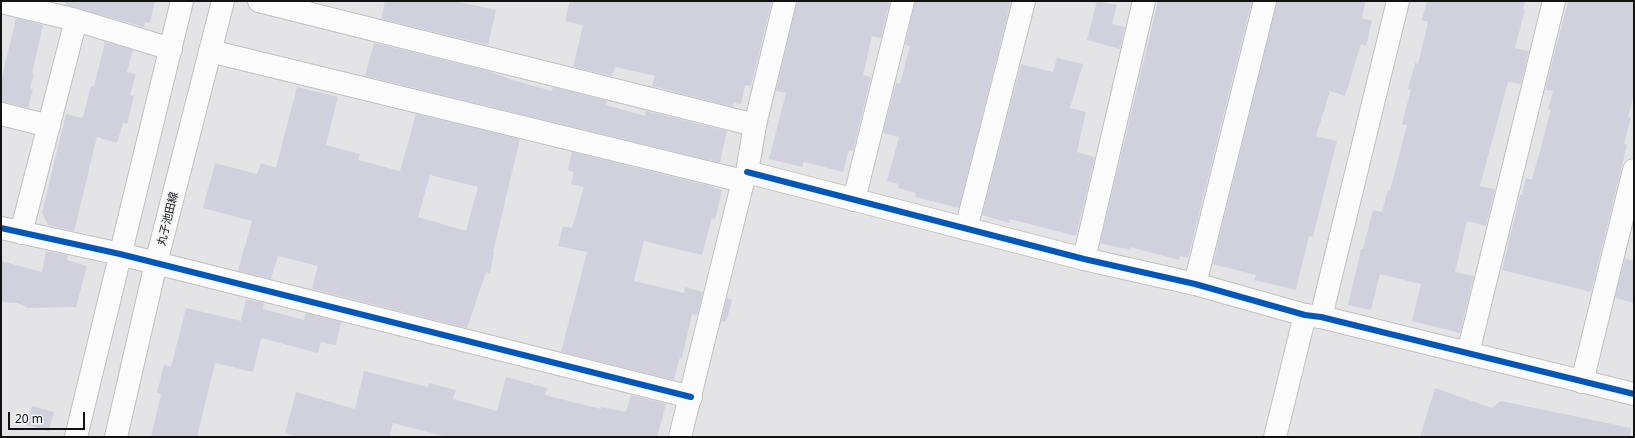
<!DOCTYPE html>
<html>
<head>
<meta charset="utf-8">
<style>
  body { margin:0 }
  #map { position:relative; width:1635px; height:438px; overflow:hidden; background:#e4e4e6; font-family:"Noto Sans",sans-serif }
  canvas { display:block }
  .frame { position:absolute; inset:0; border:2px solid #121213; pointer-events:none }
  .scale { position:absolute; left:8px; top:412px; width:77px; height:18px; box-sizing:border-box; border:2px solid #121213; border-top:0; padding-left:5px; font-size:12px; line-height:14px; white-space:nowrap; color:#121213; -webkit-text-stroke:3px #f0f1f4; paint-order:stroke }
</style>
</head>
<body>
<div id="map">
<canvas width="1635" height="438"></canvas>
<div class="frame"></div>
<div class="scale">20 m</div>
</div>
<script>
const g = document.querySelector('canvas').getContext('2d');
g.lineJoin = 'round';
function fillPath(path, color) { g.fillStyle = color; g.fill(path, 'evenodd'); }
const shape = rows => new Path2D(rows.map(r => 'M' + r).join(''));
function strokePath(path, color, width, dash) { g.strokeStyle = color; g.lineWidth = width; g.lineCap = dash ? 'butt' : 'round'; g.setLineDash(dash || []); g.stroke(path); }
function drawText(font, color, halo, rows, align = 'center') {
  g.font = font + ' "Noto Sans","Noto Sans JP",sans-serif'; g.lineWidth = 3; g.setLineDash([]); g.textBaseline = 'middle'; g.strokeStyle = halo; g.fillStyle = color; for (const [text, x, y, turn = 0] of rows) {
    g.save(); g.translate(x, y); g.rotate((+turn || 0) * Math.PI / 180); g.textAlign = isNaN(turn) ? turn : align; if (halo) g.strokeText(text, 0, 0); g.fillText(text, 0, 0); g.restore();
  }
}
fillPath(shape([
  [66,1,155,1,150,23,145,22,144,27,66,5],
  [385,1,455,1,496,10,488,45,381,19],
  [570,1,772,1,751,86,745,85,741,104,734,103,733,107,652,86,655,76,615,67,612,76,573,67,583,25,565,21],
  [797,1,890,1,881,38,872,36,863,75,871,77,853,151,849,150,843,172,804,162,802,167,769,159,786,93,776,91],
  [915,1,1011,1,959,208,915,197,916,193,898,188,899,184,887,181,899,137,883,133,896,83,900,84,910,46,905,45],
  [1097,1,1117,5,1112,24,1125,27,1120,49,1087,40],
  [1158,1,1252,1,1188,258,1180,256,1179,260,1130,247,1130,250,1100,243],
  [1277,1,1366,1,1362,18,1372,21,1366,46,1361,44,1345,96,1330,91,1316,136,1337,141,1313,237,1309,236,1296,290,1254,280,1256,275,1213,264],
  [1427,1,1525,1,1523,10,1525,10,1515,48,1529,51,1521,84,1508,82,1480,186,1495,189,1486,226,1467,221,1455,272,1474,276,1460,333,1412,321,1421,284,1380,274,1371,310,1348,305,1361,249,1363,249,1373,210,1382,212,1388,190,1390,191,1407,125,1402,124,1411,90,1408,89,1415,63,1418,64,1428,22,1422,20],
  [1568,1,1634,1,1634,94,1628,117,1631,118,1624,144,1627,145,1591,292,1502,270,1520,195,1522,195,1526,178,1532,180,1551,110,1548,109,1553,91,1545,90],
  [16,18,43,25,32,74,34,74,30,88,33,89,28,108,1,101,1,82],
  [105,42,133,50,127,72,136,74,130,95,134,96,127,124,123,123,117,143,97,137,74,231,48,225,42,213,66,114,83,118,91,86,94,86],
  [374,43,488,71,516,81,552,91,553,87,607,101,606,105,645,116,646,111,727,131,720,163,365,76],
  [1057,58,1083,64,1070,108,1086,112,1077,152,1095,157,1076,236,1010,219,1009,223,982,215,1021,64,1053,72],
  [297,87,338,97,326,145,360,154,358,160,400,171,416,114,520,139,493,252,494,252,490,273,486,272,467,328,312,289,318,266,278,256,271,279,238,271,252,221,203,208,215,163,257,174,261,163,276,168],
  [430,175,478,187,466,231,418,217],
  [572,152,714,187,714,188,722,190,715,219,712,218,702,255,644,241,634,281,684,293,685,287,703,292,697,315,692,314,682,358,680,357,674,380,561,352,587,252,558,246,563,226,572,228,584,187,571,184,574,172,568,170],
  [46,251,68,255,67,260,87,266,76,307,28,308,17,303,1,302,1,261,42,272],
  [1625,259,1634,261,1634,303,1615,298],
  [727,298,732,300,726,322,721,321],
  [246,299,264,303,263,309,304,320,306,313,341,322,336,345,321,342,318,353,261,338,253,372,215,363,197,437,151,437,161,394,157,393,164,365,171,367,186,308,241,321],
  [364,371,428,387,429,383,456,390,453,399,497,411,506,377,547,388,545,395,601,409,601,407,626,412,631,395,666,404,657,437,447,437,393,423,389,437,298,437,285,433,296,392,355,409],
  [1435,388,1492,408,1501,401,1631,428,1630,437,1420,437],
  [32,406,54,412,49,431,27,425]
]), '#d0d1dc');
const street = shape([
  [259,1,755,125],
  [1,2,76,20,171,49],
  [210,51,743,181],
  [1,114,49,126],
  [854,200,903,1],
  [1,228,120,254,691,397],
  [966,229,1024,1],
  [21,233,76,20],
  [1084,259,1144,1],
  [1195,284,1265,1],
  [1321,317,1398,1],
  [1468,353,1554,1],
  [1582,382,1634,170],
  [1275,437,1305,315]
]);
const secondary = shape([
  [747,172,1084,259,1195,284,1305,315,1321,317,1634,394],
  [76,437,182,1],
  [116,437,156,263,223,1],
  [680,437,743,181,747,172,755,125,785,1]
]);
strokePath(street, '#c0c1c2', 24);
strokePath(secondary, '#c0c1c2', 24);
strokePath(street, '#fbfbfb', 22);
strokePath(secondary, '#fbfbfb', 22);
strokePath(shape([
  [747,172,1084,259,1195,284,1305,315,1321,317,1634,394],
  [1,228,120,254,691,397]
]), '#0057b8', 6);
drawText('11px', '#121213', '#f0f1f4', [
  ["丸子池田線",168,219,-76]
]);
</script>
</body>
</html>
